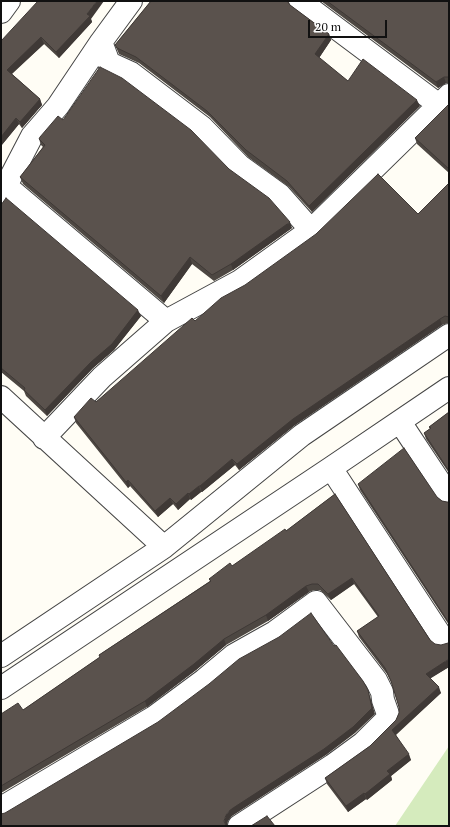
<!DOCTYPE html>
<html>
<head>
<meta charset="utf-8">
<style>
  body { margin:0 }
  #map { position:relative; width:450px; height:827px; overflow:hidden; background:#fffdf5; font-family:"PT Serif",serif }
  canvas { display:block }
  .frame { position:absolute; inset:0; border:2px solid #111; pointer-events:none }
  .scale { position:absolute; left:308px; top:20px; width:79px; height:18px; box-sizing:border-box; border:2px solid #111; border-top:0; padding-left:5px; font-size:12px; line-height:14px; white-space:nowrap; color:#111; -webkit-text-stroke:3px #fff; paint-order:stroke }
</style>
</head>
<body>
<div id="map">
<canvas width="450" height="827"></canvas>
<div class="frame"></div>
<div class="scale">20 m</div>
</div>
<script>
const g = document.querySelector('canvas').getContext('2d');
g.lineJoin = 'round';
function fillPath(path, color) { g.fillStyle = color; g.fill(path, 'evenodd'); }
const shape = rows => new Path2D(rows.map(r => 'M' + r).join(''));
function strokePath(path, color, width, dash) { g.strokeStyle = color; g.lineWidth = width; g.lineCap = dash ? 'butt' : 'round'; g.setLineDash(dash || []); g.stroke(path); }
fillPath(shape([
  [449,746,449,826,395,826]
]), '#d5ebbd');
const minor = shape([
  [300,1,439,105],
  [1,12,9,1],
  [101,42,109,63,131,73,202,127,240,166,280,195,311,230],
  [6,186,166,321],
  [1,193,6,186,32,136,58,106,101,42,131,1],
  [1,397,164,547],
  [400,422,449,496],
  [44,438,102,377,166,321,240,281,311,230,449,95],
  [331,468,443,639],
  [1,656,164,547,302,435,449,335],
  [1,688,331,468,449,388],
  [1,808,154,717,204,680,234,655,275,632,316,602,376,680,382,692,383,700,389,717,363,743,333,765,239,826]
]);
strokePath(minor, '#444', 24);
strokePath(minor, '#fff', 22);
fillPath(shape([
  [151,1,288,1,290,5,329,34,331,40,319,58,348,81,420,106,312,212,289,187,248,157,210,117,139,63,119,54,115,45],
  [321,1,449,1,449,83,446,83,438,88],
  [91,19,92,22,59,58,44,44,12,74,40,99,42,105,22,128,19,124,1,146,1,41],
  [449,104,449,173,417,144,415,138],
  [63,120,229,169,292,228,233,270,214,281,192,264,164,303,23,184,20,177,43,147,41,145,39,139],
  [449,183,449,323,448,323,442,325,295,425,239,470,235,465,202,492,201,492,191,500,190,499,178,510,173,504,158,517,130,486,128,488,76,423,74,417,96,402,195,321,418,214],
  [1,205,141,316,114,350,93,368,47,416,26,396,24,391,1,372],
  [449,412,449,473,426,439,424,433,430,429,429,427],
  [358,484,437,497,442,501,447,502,449,502,449,625,360,490],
  [335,494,430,640,449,667,430,678,441,693,396,735,411,760,391,776,392,780,367,800,366,799,348,812,327,784,325,778,370,746,396,720,399,713,399,707,392,684,387,674,359,637,357,631,378,617,354,584,331,600,320,590,314,590,309,592,268,621,226,645,196,670,147,707,1,793,1,714,23,710,100,657,99,655,210,581,209,579,232,566,286,531]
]), '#4d4742');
fillPath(shape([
  [97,1,104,1,91,19,92,22,59,58,56,52],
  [329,34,331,40,317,61,315,54],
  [41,37,44,44,9,76,7,70],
  [444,77,446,83,438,88,436,82],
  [40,99,42,105,22,128,20,122],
  [417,100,420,106,312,212,309,206],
  [16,118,19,124,1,146,1,137],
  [290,222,292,228,233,270,231,264],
  [190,257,192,264,164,303,161,296],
  [138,310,141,316,114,350,93,368,47,416,45,410],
  [440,319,442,325,295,425,239,470,237,464,293,419],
  [232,459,235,465,202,492,200,486],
  [128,480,130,486,128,488,126,482],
  [199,486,201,492,191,500,189,494],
  [188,493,190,499,178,510,176,504],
  [170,498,173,504,158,517,155,511],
  [352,578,354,584,331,600,328,594],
  [306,586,309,592,268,621,266,615],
  [224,639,226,645,196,670,147,707,145,701],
  [449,659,449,667,428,680,426,674],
  [439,687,441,693,394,736,392,730],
  [368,690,375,714,355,733,326,755,232,816,228,821,227,826,226,826,224,821,226,815,230,810],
  [409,754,411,760,391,776,392,780,367,800,365,794,387,771],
  [364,793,366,799,348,812,346,806]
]), '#3f3936');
const building = shape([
  [38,1,97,1,87,14,90,16,56,52,41,37,7,70,40,99,20,122,16,118,1,137,1,41,38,1],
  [151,1,287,1,290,5,329,34,315,54,348,81,363,59,417,100,309,206,287,181,246,150,207,111,136,57,117,48,115,45,151,1],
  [327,1,449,1,449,77,444,77,436,82,327,1],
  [100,67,122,78,191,130,229,169,269,198,290,222,231,264,212,275,190,257,161,296,20,177,45,145,39,139,40,137,58,116,63,120,100,67],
  [449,104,449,169,415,138,449,104],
  [378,174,418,214,449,183,449,317,445,316,440,319,293,419,237,464,232,459,200,486,199,486,189,494,188,493,176,504,170,498,155,511,128,480,126,482,74,417,91,398,96,402,192,318,195,321,221,298,245,285,316,234,378,174],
  [6,198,138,310,112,344,91,362,45,410,24,390,25,388,1,368,1,205,6,198],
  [449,412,449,471,424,433,431,428,429,427,449,412],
  [404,448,437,497,442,501,447,502,449,502,449,623,358,484,404,448],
  [335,494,430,640,435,644,441,645,448,643,449,642,449,659,426,674,439,687,392,730,409,754,387,771,390,774,365,794,364,793,346,806,325,778,370,746,396,720,399,713,399,707,391,681,385,668,357,631,379,616,352,578,328,594,318,584,312,584,306,586,266,615,224,639,194,664,145,701,1,786,1,714,18,703,23,710,100,657,99,655,211,581,209,579,230,563,232,566,285,529,286,531,335,494],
  [311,613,334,646,336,645,363,681,368,690,372,708,353,727,324,749,230,810,226,815,224,821,226,826,1,826,1,814,5,813,158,722,209,684,239,659,279,637,311,613],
  [267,816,275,826,251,826,267,816]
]);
fillPath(building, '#5a524d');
strokePath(building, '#3f3936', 1);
</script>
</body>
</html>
